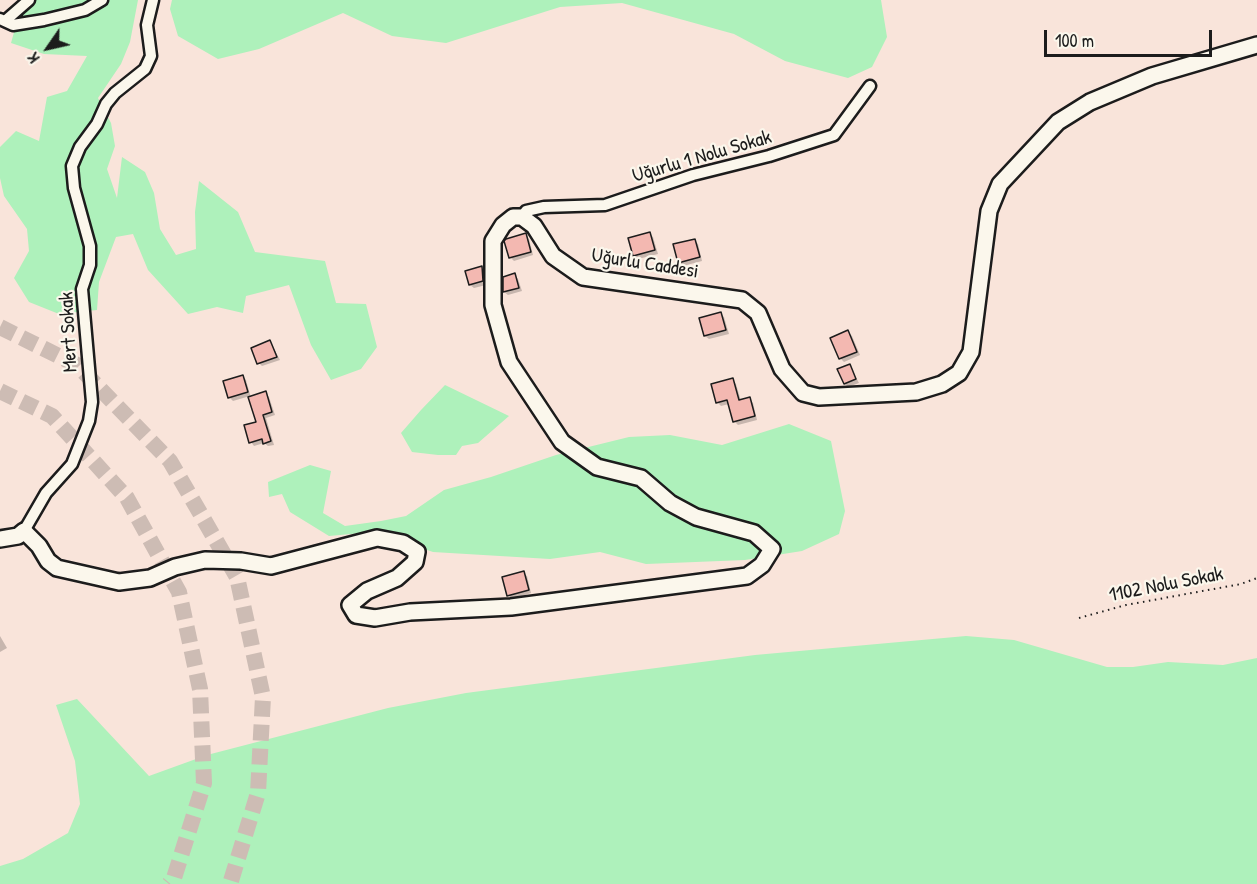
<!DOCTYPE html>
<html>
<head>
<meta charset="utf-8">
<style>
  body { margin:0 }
  #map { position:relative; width:1257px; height:884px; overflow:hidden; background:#f9e4da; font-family:"Patrick Hand",sans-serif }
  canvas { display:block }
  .north { position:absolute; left:18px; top:18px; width:60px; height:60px; -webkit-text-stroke:4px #fbf7ec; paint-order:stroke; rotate:236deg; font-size:16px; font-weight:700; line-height:24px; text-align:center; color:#1c1c1c }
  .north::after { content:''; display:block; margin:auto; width:21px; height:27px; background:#1c1c1c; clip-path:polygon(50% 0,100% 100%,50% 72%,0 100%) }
  .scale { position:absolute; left:1044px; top:30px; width:168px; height:27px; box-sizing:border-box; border:3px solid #1c1c1c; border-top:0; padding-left:8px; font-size:18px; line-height:21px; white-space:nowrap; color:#1c1c1c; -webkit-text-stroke:4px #fbf7ec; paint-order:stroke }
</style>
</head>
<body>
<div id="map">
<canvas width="1257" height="884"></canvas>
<div class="north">K</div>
<div class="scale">100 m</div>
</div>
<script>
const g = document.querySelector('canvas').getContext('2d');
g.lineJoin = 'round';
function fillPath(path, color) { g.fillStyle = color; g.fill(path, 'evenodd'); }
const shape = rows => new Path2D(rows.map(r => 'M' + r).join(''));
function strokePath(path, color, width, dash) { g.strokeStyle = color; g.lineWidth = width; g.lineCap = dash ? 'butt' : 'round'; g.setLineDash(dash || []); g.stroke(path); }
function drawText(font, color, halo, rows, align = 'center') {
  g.font = font + ' "Patrick Hand",sans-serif'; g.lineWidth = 4.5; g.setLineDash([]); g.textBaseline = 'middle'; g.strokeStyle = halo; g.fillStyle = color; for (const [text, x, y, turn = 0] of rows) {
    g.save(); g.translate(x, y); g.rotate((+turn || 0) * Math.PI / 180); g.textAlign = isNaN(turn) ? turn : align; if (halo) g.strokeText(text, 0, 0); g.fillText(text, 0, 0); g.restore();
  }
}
fillPath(shape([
  [23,0,138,0,130,42,121,64,98,98,111,123,115,146,107,169,117,198,122,157,145,172,154,193,160,229,176,255,196,249,195,212,199,181,238,212,255,252,325,261,336,303,366,304,377,347,361,369,331,380,311,345,289,285,246,296,243,313,217,307,188,314,148,270,133,234,116,237,99,282,97,310,59,314,29,302,14,278,29,251,27,229,4,196,0,178,0,147,16,131,39,141,47,97,67,91,87,56,44,54,11,43],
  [172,0,881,0,887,37,872,67,848,78,785,61,734,34,622,3,560,7,446,43,392,36,343,13,259,49,218,59,178,36,170,9],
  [445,385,509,416,478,443,462,446,456,455,438,455,412,452,401,433,421,410],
  [789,424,831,441,845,511,839,534,802,551,745,560,646,564,600,552,550,559,433,552,373,532,329,536,290,512,282,494,269,497,268,482,310,465,331,471,323,513,345,526,381,521,406,516,444,490,491,477,556,455,629,437,670,435,722,445],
  [966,636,1014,640,1107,667,1133,667,1168,662,1223,665,1257,658,1257,884,0,884,0,866,23,859,68,833,80,804,75,761,56,705,77,699,149,776,207,755,388,708,466,693,755,655]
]), '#aef1bb');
fillPath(shape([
  [649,233,653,237,658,254,638,259,634,256],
  [525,235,529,239,533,255,514,261,510,257],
  [694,240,698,244,702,261,683,266,679,262],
  [481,268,485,271,486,285,474,288,470,285],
  [515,275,518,279,522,291,508,295,504,292,504,278],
  [720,313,724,317,729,334,709,339,705,336],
  [848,332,852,336,860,355,844,362,840,358],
  [270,341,280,360,262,366,259,363],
  [850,366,859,383,848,387,845,384],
  [243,376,246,380,251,398,265,393,269,397,275,415,266,418,274,445,268,446,264,443,254,446,251,442,258,423,250,396,233,401,229,397],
  [732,380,736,384,741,401,749,399,753,403,757,420,738,425,734,421,729,404,721,406,717,402],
  [523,573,527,576,531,593,512,599,508,595],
  [0,636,7,648,0,652]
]), '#0003');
const building = shape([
  [650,232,655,250,633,256,628,238,650,232],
  [526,233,531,252,509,258,504,241,506,239,526,233],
  [695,239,700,257,678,263,673,244,695,239],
  [482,266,483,281,469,285,465,271,482,266],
  [515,273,519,288,503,292,503,277,515,273],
  [721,312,726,330,704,336,699,318,721,312],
  [848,330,857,352,839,359,830,338,848,330],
  [270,340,277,357,257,364,251,348,270,340],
  [850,364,856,379,844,384,837,369,850,364],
  [243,375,248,392,228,398,223,381,243,375],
  [733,378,739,400,750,397,755,416,733,422,727,400,716,403,711,384,733,378],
  [266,391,272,412,263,415,271,441,263,444,262,439,249,443,244,425,256,422,248,397,266,391],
  [524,571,529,590,507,596,502,577,524,571]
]);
fillPath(building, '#f3b8b1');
strokePath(building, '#1c1c1c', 1.5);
strokePath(shape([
  [0,327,77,365,170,461,237,577,263,697,258,793,230,884],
  [0,391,52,416,127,498,179,592,200,689,204,783,174,878,169,884]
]), '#cdbcb4', 16, [16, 8]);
const street = shape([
  [0,19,13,25,44,20,85,10,102,0],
  [5,21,29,0],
  [522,217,526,211,544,207,605,205,693,175,769,156,834,135,870,86],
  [24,531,46,493,72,464,89,421,92,402,82,289,90,265,90,246,74,188,72,166,80,147,97,124,106,104,115,93,145,69,151,56,147,25,153,0]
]);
const secondary = shape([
  [0,539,18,536,24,531,39,546,48,561,57,568,119,582,150,578,175,567,205,560,241,561,271,566,377,538,403,543,417,552,415,562,397,578,367,591,350,605,356,615,375,618,410,612,511,607,747,576,762,565,772,549,754,533,696,517,670,503,641,478,597,467,562,442,509,362,493,305,493,241,503,225,513,217,522,217,534,226,553,256,583,277,742,300,758,313,782,369,803,393,819,397,916,392,942,384,959,373,971,352,989,211,1000,184,1058,122,1090,102,1152,76,1257,45]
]);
strokePath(street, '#1c1c1c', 15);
strokePath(secondary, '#1c1c1c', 20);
strokePath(shape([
  [1079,618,1126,605,1241,584,1257,578]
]), '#1c1c1c', 2, [1.5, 4.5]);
strokePath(street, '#fbf7ec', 10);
strokePath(secondary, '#fbf7ec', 15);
drawText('20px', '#1c1c1c', '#fbf7ec', [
  ["Uğurlu 1 Nolu Sokak",702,157,-16],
  ["Uğurlu Caddesi",645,264,9],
  ["Mert Sokak",69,332,-93],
  ["1102 Nolu Sokak",1166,585,-11]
]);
</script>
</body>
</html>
